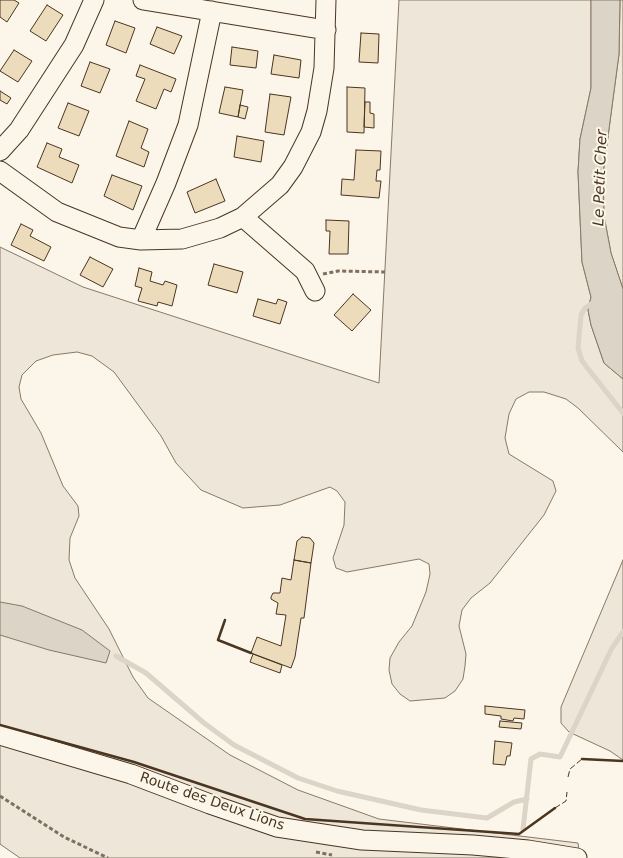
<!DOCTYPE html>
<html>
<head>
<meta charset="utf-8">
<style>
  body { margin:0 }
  canvas { display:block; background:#fbf6e9 }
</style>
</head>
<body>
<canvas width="623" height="858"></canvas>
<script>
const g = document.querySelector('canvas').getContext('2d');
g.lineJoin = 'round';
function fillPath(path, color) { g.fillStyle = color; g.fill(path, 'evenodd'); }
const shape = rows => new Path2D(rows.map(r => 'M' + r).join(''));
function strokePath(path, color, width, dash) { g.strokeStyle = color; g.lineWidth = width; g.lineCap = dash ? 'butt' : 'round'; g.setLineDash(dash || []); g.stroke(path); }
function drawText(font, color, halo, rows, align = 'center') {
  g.font = font + ' "DejaVu Sans",sans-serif'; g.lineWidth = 4; g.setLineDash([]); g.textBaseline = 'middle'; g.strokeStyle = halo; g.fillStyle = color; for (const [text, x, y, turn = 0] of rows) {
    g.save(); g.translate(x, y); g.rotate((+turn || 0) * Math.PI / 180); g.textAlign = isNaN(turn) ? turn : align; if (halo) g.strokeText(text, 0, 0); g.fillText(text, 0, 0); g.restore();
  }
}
const green = shape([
  [399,0,591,0,591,88,580,139,578,172,582,262,591,297,588,310,591,325,604,363,623,379,623,452,578,408,566,399,544,392,529,392,516,399,509,414,505,438,509,454,553,481,556,491,544,515,490,583,471,598,462,610,459,626,466,654,465,666,463,679,455,691,445,698,410,701,400,694,392,684,389,670,390,658,399,642,412,626,426,592,430,574,429,564,419,559,347,572,336,568,333,558,344,525,345,502,337,491,330,487,280,505,243,508,201,490,176,463,161,436,114,372,92,356,77,352,53,355,36,361,22,375,19,387,21,399,41,433,63,486,78,506,79,516,70,538,69,560,75,578,109,629,133,677,148,698,230,755,298,790,379,819,578,843,580,858,20,858,0,844,0,247,83,287,379,383,399,0],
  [620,0,623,0,623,289,611,253,604,216,603,174,619,54,620,0],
  [623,560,623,760,610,751,569,732,561,723,561,707,623,560]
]);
fillPath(green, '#ede6d9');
strokePath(green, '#887966', 1);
const water = shape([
  [591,0,620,0,619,54,603,174,604,216,611,253,623,289,623,379,604,363,591,325,588,310,591,297,582,262,578,172,580,139,591,88,591,0],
  [0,602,22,606,82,630,110,651,106,663,49,650,0,635,0,602]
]);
fillPath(water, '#dcd4c6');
strokePath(water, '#887966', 1);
strokePath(shape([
  [594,302,585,308,581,315,578,348,582,361,623,413],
  [116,656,146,673,204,723,234,745,298,778,337,791,421,810,487,818,514,802,527,799],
  [523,829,531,759,540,754,560,757,612,648,623,632]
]), '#dcd4c6', 5);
const building = shape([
  [0,0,14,0,19,3,7,22,0,17,0,0],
  [47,5,63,15,46,41,30,31,47,5],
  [115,21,135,28,126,53,106,45,115,21],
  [157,27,182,36,174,54,150,44,157,27],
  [361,33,379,34,378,63,359,62,361,33],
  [232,47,258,51,256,68,230,65,232,47],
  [14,50,32,61,18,82,0,71,14,50],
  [274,55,301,60,299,78,271,74,274,55],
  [90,62,110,69,100,93,81,86,90,62],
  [140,65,176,79,171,92,164,89,156,109,136,101,145,79,136,76,140,65],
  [225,87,243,90,238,117,219,113,225,87],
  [347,87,365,88,364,133,347,132,347,87],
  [0,91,11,98,7,104,0,100,0,91],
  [270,94,291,97,284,135,265,132,270,94],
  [365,102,370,102,370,113,374,114,374,128,364,127,365,102],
  [68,103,89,111,79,136,58,128,68,103],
  [240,105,248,107,245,119,238,117,240,105],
  [129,121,148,129,141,148,149,152,144,167,116,156,129,121],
  [237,136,264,141,261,162,234,157,237,136],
  [47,143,62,149,59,157,79,165,72,183,37,167,47,143],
  [356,150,381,151,380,170,377,170,376,181,381,181,379,198,341,195,342,179,354,180,356,150],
  [112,175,142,186,133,210,104,196,112,175],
  [216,179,225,201,195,213,187,192,216,179],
  [326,220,349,221,348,254,329,254,330,231,326,231,326,220],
  [21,224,33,230,30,236,51,247,44,261,11,245,21,224],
  [90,257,113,269,103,287,80,275,90,257],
  [214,264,243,272,237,293,208,285,214,264],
  [139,268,152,272,150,281,163,285,165,281,177,285,172,306,158,302,157,306,138,301,142,288,135,286,139,268],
  [353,294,371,310,352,331,334,315,353,294],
  [258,299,276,304,278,299,287,302,280,324,253,316,258,299],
  [302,537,310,538,314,543,311,563,294,560,297,541,302,537],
  [294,560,311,563,304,618,301,618,295,657,291,668,251,653,257,637,281,646,286,615,276,614,278,603,271,599,271,597,273,593,280,593,282,578,291,580,294,560],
  [253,654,282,665,280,673,250,662,253,654],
  [485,706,525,710,524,719,514,718,513,721,501,719,501,716,485,714,485,706],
  [500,721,522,723,521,729,499,727,500,721],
  [495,741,512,743,510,756,507,756,505,765,493,764,495,741]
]);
fillPath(building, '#ecdcbc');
strokePath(building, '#4a3520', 1);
const minor = shape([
  [143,0,326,30],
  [0,151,19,130,74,45,94,0],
  [0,171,57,212,119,237,141,240,182,239,220,228,243,217,280,185,293,167,311,132,317,111,324,68,326,0],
  [243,217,305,271,315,291],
  [141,240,166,183,188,125,212,11],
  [0,735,131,774,210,804,277,827,362,840,473,845,528,850,577,858]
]);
strokePath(minor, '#4a3520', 21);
strokePath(shape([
  [323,274,338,271,385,272],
  [0,796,64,837,108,858],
  [316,852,332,855]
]), '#7f6f5c', 3, [4, 2.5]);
strokePath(minor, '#fbf6e9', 19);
strokePath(shape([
  [568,777,570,769,582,759],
  [555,808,566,801,567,792]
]), '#4a3520', 1, [6, 2.5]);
strokePath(shape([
  [225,620,218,640,251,653],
  [0,725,134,762,305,819,519,834,555,808],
  [582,759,623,761]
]), '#4a3520', 2.5);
drawText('14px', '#4a3520', '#fbf6e9', [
  ["Route des Deux Lions",212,802,19]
]);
drawText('italic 15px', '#4a3520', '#fbf6e9', [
  ["Le Petit Cher",601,178,-88]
]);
</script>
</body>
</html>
